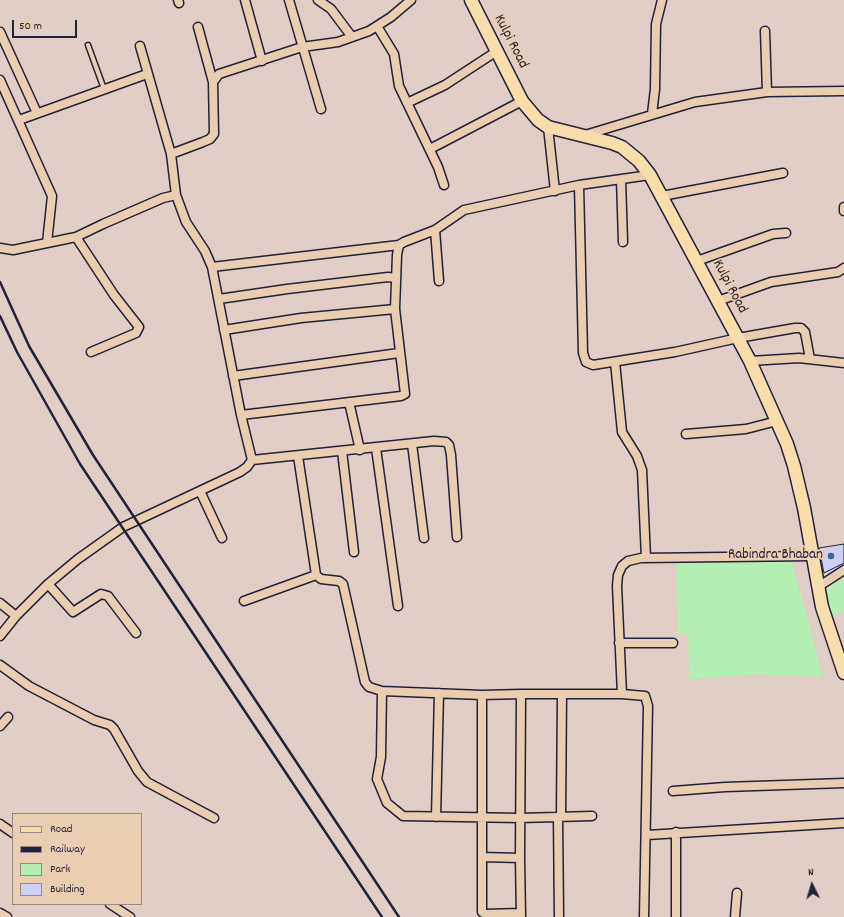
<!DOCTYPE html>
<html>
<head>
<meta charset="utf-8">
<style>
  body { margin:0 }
  #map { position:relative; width:844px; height:917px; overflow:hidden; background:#e1cec6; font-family:Dekko,sans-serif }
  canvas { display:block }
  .legend { position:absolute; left:12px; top:813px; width:130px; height:92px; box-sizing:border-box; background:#eaceb1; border:1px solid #9a8982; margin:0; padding:5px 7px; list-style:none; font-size:12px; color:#22223b }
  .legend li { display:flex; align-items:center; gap:8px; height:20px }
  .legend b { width:20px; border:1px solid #9a8982 }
  .north { position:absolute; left:792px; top:865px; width:40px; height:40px; -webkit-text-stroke:3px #eaceb1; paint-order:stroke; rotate:355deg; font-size:11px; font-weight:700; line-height:16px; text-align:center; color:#22223b }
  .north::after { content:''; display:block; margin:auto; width:14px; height:18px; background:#22223b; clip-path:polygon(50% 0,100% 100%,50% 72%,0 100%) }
  .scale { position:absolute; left:12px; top:20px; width:65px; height:18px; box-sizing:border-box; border:2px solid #22223b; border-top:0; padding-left:5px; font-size:12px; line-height:14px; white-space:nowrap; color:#22223b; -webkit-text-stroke:3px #eaceb1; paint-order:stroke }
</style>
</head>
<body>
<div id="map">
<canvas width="844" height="917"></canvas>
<ul class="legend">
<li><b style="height:5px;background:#f8deab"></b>Road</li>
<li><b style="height:5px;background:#22223b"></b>Railway</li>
<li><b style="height:11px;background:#b4efb3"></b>Park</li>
<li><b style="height:11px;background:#cdcff7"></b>Building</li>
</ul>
<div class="north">N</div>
<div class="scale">50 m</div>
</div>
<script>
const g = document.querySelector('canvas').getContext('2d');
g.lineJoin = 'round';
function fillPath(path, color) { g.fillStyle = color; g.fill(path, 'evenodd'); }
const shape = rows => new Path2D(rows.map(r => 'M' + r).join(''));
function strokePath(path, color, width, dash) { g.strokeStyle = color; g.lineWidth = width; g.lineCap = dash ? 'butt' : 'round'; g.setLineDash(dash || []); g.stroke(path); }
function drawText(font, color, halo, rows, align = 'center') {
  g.font = font + ' Dekko,sans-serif'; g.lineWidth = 3.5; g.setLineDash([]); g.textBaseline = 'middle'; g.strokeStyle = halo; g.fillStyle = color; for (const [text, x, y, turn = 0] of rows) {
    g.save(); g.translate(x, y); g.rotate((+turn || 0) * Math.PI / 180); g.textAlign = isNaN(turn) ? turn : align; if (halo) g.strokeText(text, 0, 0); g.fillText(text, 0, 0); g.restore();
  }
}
fillPath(shape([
  [676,558,791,558,823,677,755,674,689,679,688,634,677,633],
  [844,574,844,611,827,616,824,584]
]), '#b4efb3');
const building = shape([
  [844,544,844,563,824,573,819,548,844,544]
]);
fillPath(building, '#cdcff7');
strokePath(building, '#22223b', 1);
const service = shape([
  [88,45,104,89]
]);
const minor = shape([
  [178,0,179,3],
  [245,0,262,61],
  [289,0,321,109],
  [318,0,331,9,352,37],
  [377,26,394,54,399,86,438,167,444,185],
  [198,27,213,82],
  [765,31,767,92],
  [0,32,37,113],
  [140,46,171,154],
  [0,80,52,196,47,243],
  [407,103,445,85,497,51],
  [652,114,655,89,656,24,662,0],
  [19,120,147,74],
  [548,127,555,191],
  [585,135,695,102,767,92,844,91],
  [430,149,522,101],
  [621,179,623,242],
  [579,185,583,353,586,362,593,365,675,352,738,338,795,328,801,328,805,332,810,359],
  [662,196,783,173],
  [844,207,844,211],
  [435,230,439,281],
  [76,237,114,295,139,327,136,333,91,352],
  [0,248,13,250,76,237,103,224,163,198,176,195,171,154,203,142,210,139,214,134,213,82,219,74,302,47,338,42,369,31,391,17,411,0],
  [697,261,773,234,786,233],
  [212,267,399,245],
  [219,299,287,289,388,277,396,278],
  [718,301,771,282,838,272,844,268],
  [224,330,301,318,395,309],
  [750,361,799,358,844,363],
  [615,362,622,432,637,456,642,470,646,558],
  [233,376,399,353],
  [349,402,360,450],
  [241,415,401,396,405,394,395,309,397,255,399,245,404,242,435,230,464,210,579,185,650,175],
  [686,434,746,429,777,421],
  [412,444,424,538],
  [376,448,398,606],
  [342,451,354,552],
  [298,456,316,575,321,579,339,581,343,584,365,682,369,687,382,691,482,695,521,694],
  [252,460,434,441,446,442,449,445,451,455,457,537],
  [200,491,222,538],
  [48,584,73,612,101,594,108,596,136,633],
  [818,587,844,570],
  [244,601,316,575],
  [0,603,16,616],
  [0,636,16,616,48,584,78,559,123,527,240,472,247,467,252,460,241,415,212,267,205,251,186,222,176,195],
  [619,643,673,643],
  [0,665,29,686,94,720,110,725,114,729,138,771,147,782,214,818],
  [382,691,381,757,377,779,387,803,403,816,520,818,592,816],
  [622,694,617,586,618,575,622,566,628,561,641,558,812,556],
  [482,695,482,912,485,914,521,913],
  [0,726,8,717],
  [673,791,725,787,844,783],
  [561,816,562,694],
  [436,817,439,693],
  [558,817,559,917],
  [0,824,13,833],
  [676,832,676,917],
  [647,835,844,823],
  [482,857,520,858],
  [110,904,130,917],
  [0,913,7,917],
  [521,917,520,858,521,694,622,694,645,696,648,706,644,917],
  [735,917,737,893]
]);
const primary = shape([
  [471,0,522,101,538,120,548,127,612,143,622,147,639,161,650,175,750,361,787,444,794,466,804,508,822,607,844,673]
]);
strokePath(service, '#22223b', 7);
strokePath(minor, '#22223b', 11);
strokePath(primary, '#22223b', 15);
strokePath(service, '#eaceb1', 4);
strokePath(minor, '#eaceb1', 8);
strokePath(primary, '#f8deab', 12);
strokePath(shape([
  [0,282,29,346,93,455,399,917],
  [0,316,17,352,80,464,382,917]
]), '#22223b', 2.5);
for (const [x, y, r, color] of [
  [831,556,4,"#1f6fb2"]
]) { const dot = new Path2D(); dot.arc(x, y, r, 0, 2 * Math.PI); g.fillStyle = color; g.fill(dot); strokePath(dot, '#eaceb1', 1.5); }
drawText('15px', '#22223b', '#eaceb1', [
  ["Kulpi Road",510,42,63],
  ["Kulpi Road",729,287,62]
]);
drawText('15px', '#22223b', '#eaceb1', [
  ["Rabindra Bhaban",823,556]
], 'right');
</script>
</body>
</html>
